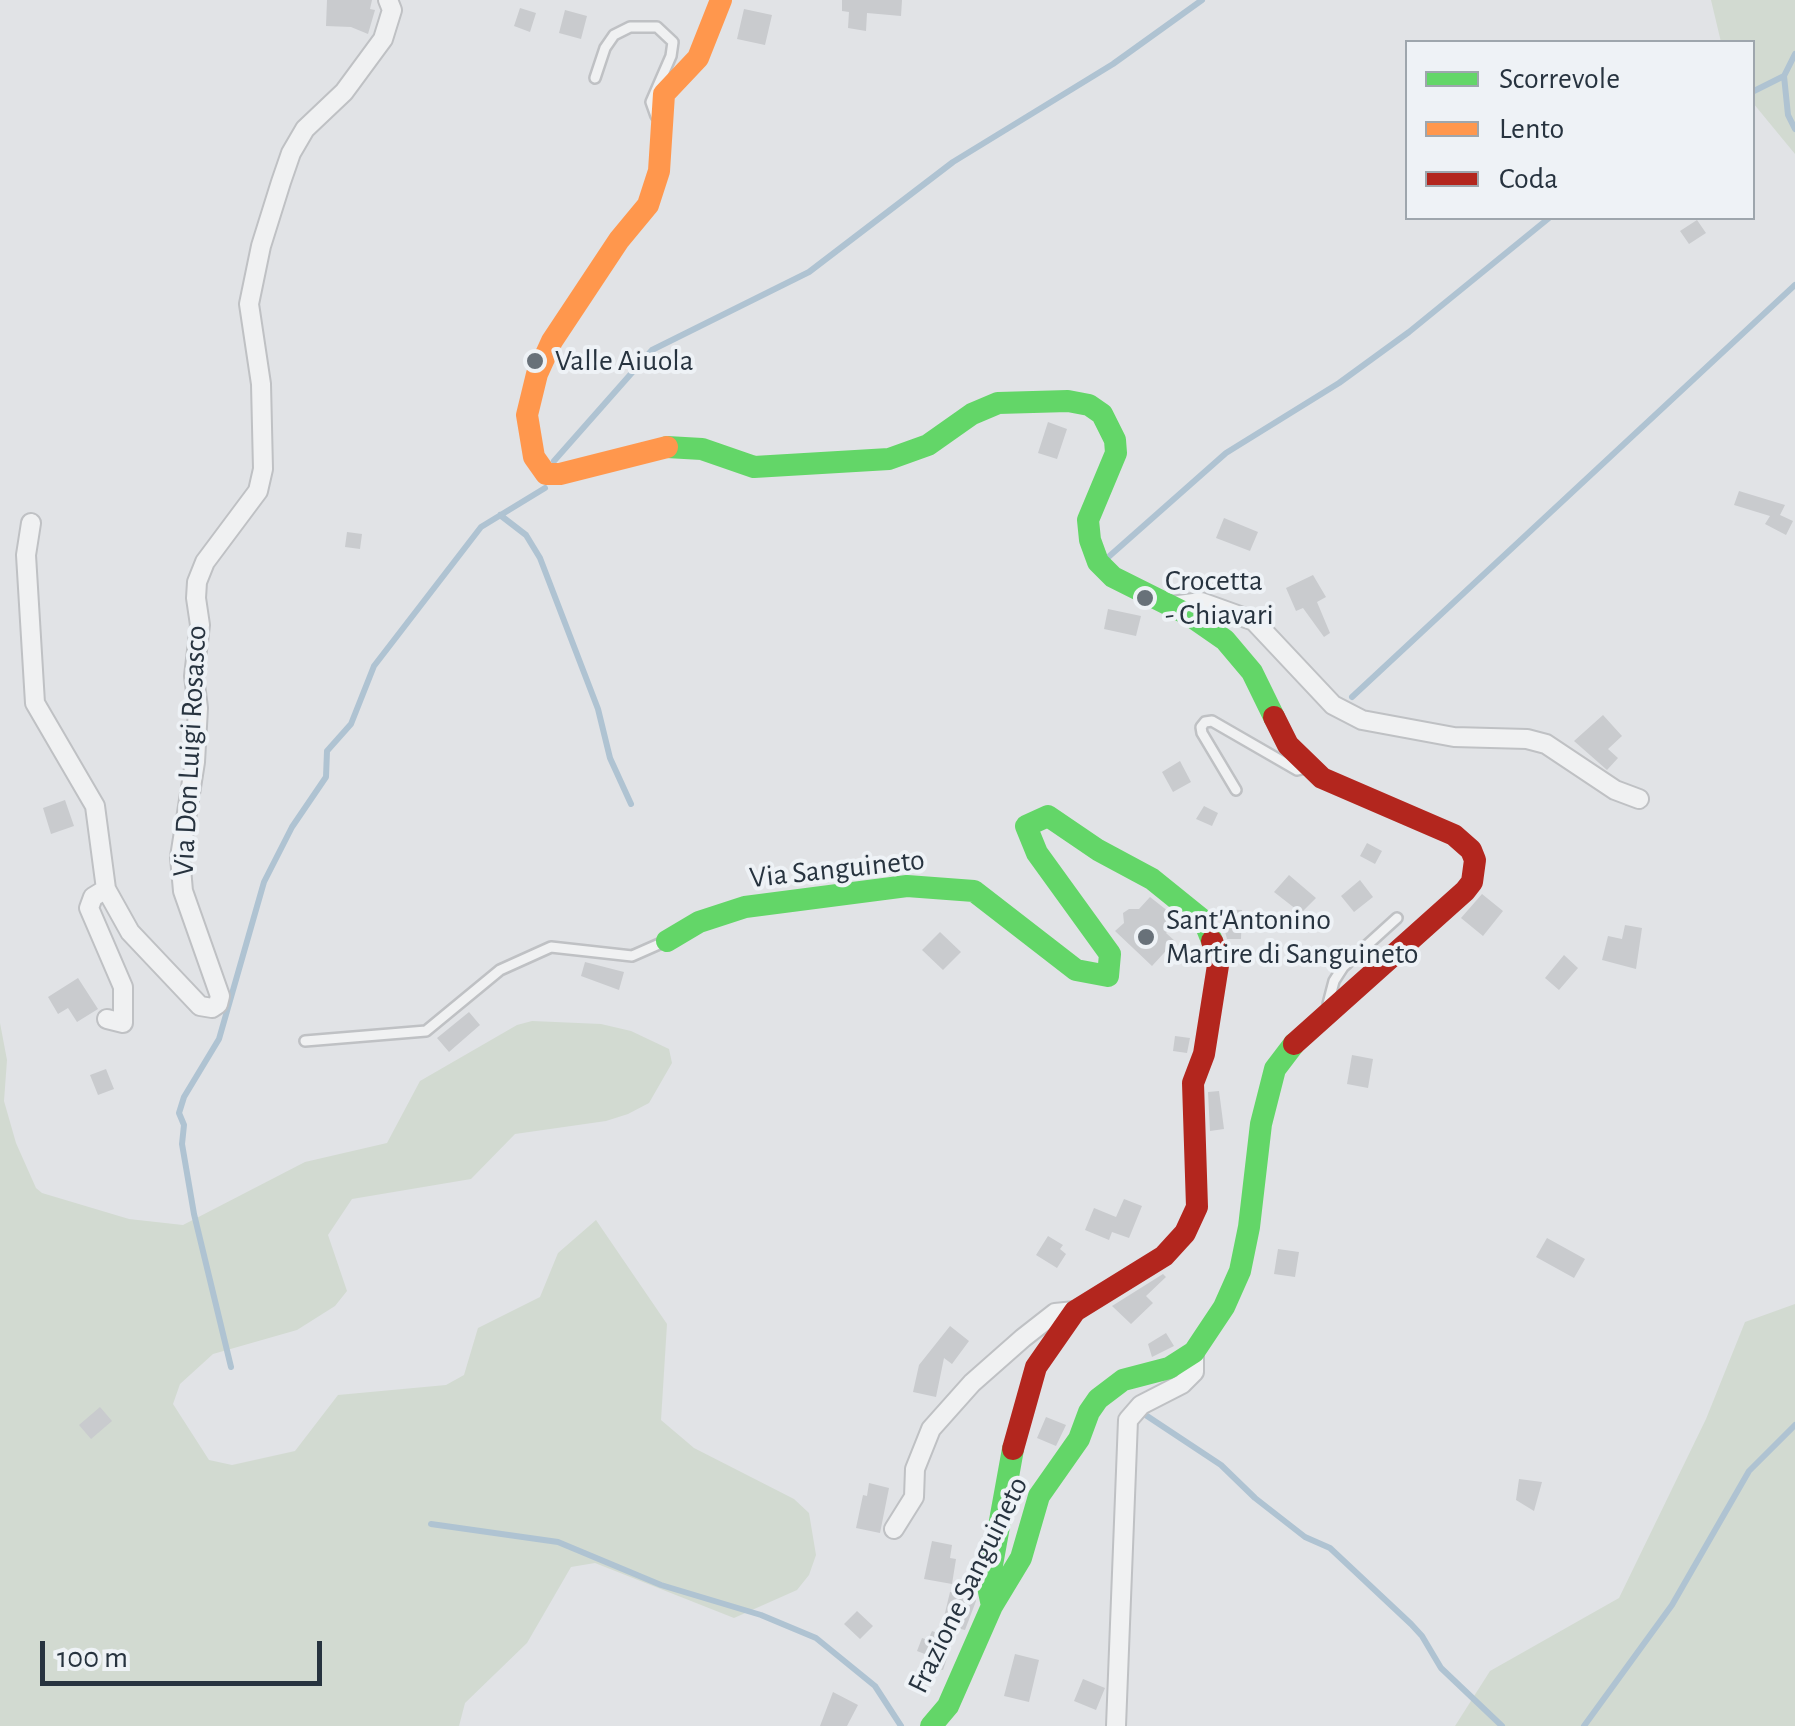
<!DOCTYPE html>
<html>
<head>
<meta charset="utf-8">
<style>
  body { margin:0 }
  #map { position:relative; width:1795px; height:1726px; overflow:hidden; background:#e1e3e6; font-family:"Alegreya Sans",sans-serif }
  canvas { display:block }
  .legend { position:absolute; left:1405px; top:40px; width:350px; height:180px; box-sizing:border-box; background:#eef2f6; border:2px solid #9ea6ad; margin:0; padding:12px 18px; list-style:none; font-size:30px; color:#27333f }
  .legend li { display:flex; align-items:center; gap:20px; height:50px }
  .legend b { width:50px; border:2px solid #9ea6ad }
  .scale { position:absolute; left:40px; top:1641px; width:282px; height:45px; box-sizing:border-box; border:5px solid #27333f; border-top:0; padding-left:12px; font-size:30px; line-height:35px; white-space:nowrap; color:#27333f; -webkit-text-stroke:8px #eef2f6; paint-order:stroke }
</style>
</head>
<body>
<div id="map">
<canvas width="1795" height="1726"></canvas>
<ul class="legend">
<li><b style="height:12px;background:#63d668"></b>Scorrevole</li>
<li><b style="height:12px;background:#ff974d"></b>Lento</li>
<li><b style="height:12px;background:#b3261e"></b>Coda</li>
</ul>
<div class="scale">100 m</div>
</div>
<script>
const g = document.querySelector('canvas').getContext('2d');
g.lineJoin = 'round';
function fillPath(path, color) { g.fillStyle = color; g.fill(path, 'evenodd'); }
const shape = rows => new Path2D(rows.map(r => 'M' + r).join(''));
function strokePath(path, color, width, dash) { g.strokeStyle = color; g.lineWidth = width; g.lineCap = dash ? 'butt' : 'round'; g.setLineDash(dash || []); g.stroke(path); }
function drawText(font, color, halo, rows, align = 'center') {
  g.font = font + ' "Alegreya Sans",sans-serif'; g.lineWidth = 8; g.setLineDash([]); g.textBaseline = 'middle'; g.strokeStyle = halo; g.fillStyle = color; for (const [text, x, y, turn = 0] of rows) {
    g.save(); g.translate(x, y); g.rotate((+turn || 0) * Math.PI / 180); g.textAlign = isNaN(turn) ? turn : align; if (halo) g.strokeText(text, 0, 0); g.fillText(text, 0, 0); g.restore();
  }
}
fillPath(shape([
  [1711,0,1795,0,1795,154,1753,103,1752,42,1721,42],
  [532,1021,601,1024,631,1031,669,1049,672,1063,649,1103,628,1114,606,1121,515,1134,471,1179,352,1199,328,1235,347,1291,335,1306,297,1330,213,1354,180,1384,173,1404,209,1460,232,1465,295,1451,338,1395,446,1385,464,1375,478,1328,540,1297,558,1253,596,1220,667,1324,661,1420,694,1448,794,1499,809,1513,816,1555,809,1575,797,1590,734,1618,595,1563,571,1567,527,1643,465,1703,459,1726,0,1726,0,1023,7,1060,4,1101,16,1143,36,1188,42,1193,129,1219,183,1225,305,1162,387,1143,420,1081,517,1025],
  [1795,1304,1795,1726,1455,1726,1490,1671,1619,1598,1706,1419,1745,1322]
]), '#d2dad1');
strokePath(shape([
  [1795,54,1784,76,1788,115,1795,129],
  [1752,92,1784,76],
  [554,461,652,350,809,272,953,162,1113,64,1202,0],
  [500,515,526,535,540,558,598,709,610,758,631,804],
  [1105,560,1226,453,1339,383,1409,332,1549,218],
  [1352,697,1795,285],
  [231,1367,194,1214,182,1144,184,1125,179,1113,184,1097,219,1039,264,882,292,827,326,777,327,751,351,724,374,666,481,527,545,488],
  [1141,1412,1221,1465,1255,1498,1305,1537,1330,1548,1411,1624,1422,1636,1441,1668,1502,1726],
  [431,1524,558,1542,661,1585,761,1615,816,1638,875,1686,901,1726],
  [1584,1726,1672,1605,1749,1471,1795,1425]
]), '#afc3d2', 6);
fillPath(shape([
  [327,0,372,0,370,9,375,10,368,34,351,27,326,26],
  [842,0,902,0,901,16,867,13,866,31,848,28,849,12,842,11],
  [520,8,536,13,530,32,514,26],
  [744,9,772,15,765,45,737,39],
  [565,10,587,16,581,39,559,33],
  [1697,220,1706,233,1689,244,1680,231],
  [1048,422,1067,429,1057,459,1038,453],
  [1739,491,1785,505,1780,515,1793,521,1786,535,1765,524,1770,516,1734,505],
  [1224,518,1258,532,1250,551,1216,538],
  [347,532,362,534,360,549,345,547],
  [1313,575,1326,597,1317,602,1330,633,1324,637,1303,608,1296,611,1286,588],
  [1108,609,1141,616,1136,636,1104,629],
  [1603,715,1622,736,1608,749,1618,758,1607,770,1574,741],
  [1180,761,1191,782,1173,792,1162,772],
  [65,800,74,826,51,834,43,808],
  [1204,806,1218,813,1212,826,1196,819],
  [1367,843,1382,851,1375,864,1360,856],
  [1289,875,1316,898,1301,913,1274,892],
  [1360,880,1373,897,1354,912,1341,896],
  [1482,894,1503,911,1483,936,1461,918],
  [1150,897,1178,919,1166,933,1175,941,1152,966,1115,931,1124,923,1123,913,1129,909,1139,909],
  [1219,909,1242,910,1241,939,1227,939],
  [1625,925,1642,928,1636,969,1602,960,1608,936,1622,939],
  [940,932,961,952,943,970,922,950],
  [1564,955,1578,968,1559,990,1545,978],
  [585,962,624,972,619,990,581,976],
  [78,978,98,1009,77,1022,68,1008,58,1014,48,997],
  [469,1012,480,1025,449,1052,437,1038],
  [1175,1036,1190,1038,1187,1053,1173,1051],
  [1352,1055,1373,1059,1368,1088,1347,1084],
  [106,1069,114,1089,98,1095,90,1075],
  [1219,1091,1224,1129,1210,1131,1208,1092],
  [1124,1199,1142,1206,1129,1238,1112,1232,1109,1240,1085,1230,1094,1208,1116,1217],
  [1048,1236,1063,1245,1060,1249,1066,1254,1057,1268,1036,1255],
  [1547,1238,1585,1259,1574,1278,1536,1257],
  [1278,1249,1299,1252,1295,1277,1274,1274],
  [1163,1274,1166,1277,1146,1296,1153,1303,1131,1324,1112,1306],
  [950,1326,969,1341,952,1364,944,1358,936,1397,913,1392,919,1365],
  [1166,1333,1174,1346,1152,1357,1148,1344],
  [100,1407,112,1421,91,1439,79,1425],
  [1046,1417,1066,1425,1056,1446,1037,1438],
  [1519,1479,1542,1482,1534,1511,1516,1500],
  [869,1483,889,1488,880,1533,856,1528,863,1495,867,1496],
  [932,1541,952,1545,950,1558,956,1559,952,1584,924,1579],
  [950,1592,974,1595,976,1601,965,1630,957,1628,943,1670,932,1667,935,1658,917,1651,922,1638,928,1640,932,1631,940,1634],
  [857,1611,873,1626,860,1639,844,1624],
  [1015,1654,1039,1660,1029,1702,1004,1696],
  [1083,1679,1105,1688,1096,1710,1074,1701],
  [833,1692,858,1705,847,1726,820,1726]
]), '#c9cbce');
const lane = shape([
  [595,78,605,48,614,35,630,27,657,27,673,42,671,56,651,102,656,116],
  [1236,790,1202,733,1201,727,1205,722,1212,721,1297,770,1306,768],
  [1328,1004,1334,981,1343,967,1397,918],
  [305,1041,426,1031,500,970,551,947,632,956,666,941]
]);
const street = shape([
  [31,523,26,555,35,703,95,806,106,889,130,932,200,1006,212,1008,218,1004,220,996,183,891,180,857,195,762,198,708,194,676,200,625,196,598,197,582,205,562,258,491,263,469,261,384,249,304,261,246,281,182,291,153,305,129,344,92,383,39,392,10,388,0],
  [1172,606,1201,602,1254,621,1333,705,1362,720,1454,737,1527,739,1546,744,1615,790,1639,799],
  [106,889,93,897,89,908,123,987,123,1023,107,1019],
  [894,1529,914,1497,915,1469,931,1429,972,1383,1023,1338,1055,1313,1075,1311],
  [1116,1726,1128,1420,1141,1405,1182,1384,1194,1372,1194,1352]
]);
strokePath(lane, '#bfc1c4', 14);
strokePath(street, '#bfc1c4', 22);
strokePath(lane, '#f0f1f2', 9);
strokePath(street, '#f0f1f2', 18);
strokePath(shape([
  [667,447,702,449,754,467,889,459,928,445,972,414,998,403,1068,401,1089,405,1102,414,1115,440,1116,453,1088,520,1090,540,1098,562,1113,577,1189,615,1225,640,1252,672,1274,717],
  [667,941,699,922,745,907,907,886,974,891,1076,970,1108,976,1110,954,1037,853,1026,826,1048,816,1098,850,1152,879,1204,921,1212,941],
  [992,1606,988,1587,1013,1449],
  [931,1726,948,1706,992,1606,1021,1558,1039,1496,1079,1439,1089,1412,1098,1399,1123,1380,1169,1368,1194,1352,1224,1307,1240,1271,1249,1227,1261,1124,1275,1069,1294,1044]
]), '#63d668', 22);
strokePath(shape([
  [667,447,560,474,546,474,534,457,527,415,537,374,552,341,619,240,648,205,659,171,664,94,698,58,721,0]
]), '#ff974d', 22);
strokePath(shape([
  [1274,717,1288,745,1322,778,1454,835,1471,850,1475,860,1472,882,1465,891,1294,1044],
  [1013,1449,1036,1367,1075,1311,1164,1256,1185,1233,1197,1207,1193,1083,1204,1054,1219,959,1212,941]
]), '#b3261e', 22);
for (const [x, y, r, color] of [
  [535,361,10,"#687179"],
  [1145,598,10,"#687179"],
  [1146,937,10,"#687179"]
]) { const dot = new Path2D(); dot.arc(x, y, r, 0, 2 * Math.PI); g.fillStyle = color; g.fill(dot); strokePath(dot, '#eef2f6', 4); }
drawText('30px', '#27333f', '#eef2f6', [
  ["Valle Aiuola",555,361],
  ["Crocetta",1165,581],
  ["- Chiavari",1165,615],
  ["Sant'Antonino",1166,920],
  ["Martire di Sanguineto",1166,954]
], 'left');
drawText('30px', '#27333f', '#eef2f6', [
  ["Via Don Luigi Rosasco",190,751,-87],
  ["Via Sanguineto",837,869,-6],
  ["Frazione Sanguineto",968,1585,-64]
]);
</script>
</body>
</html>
